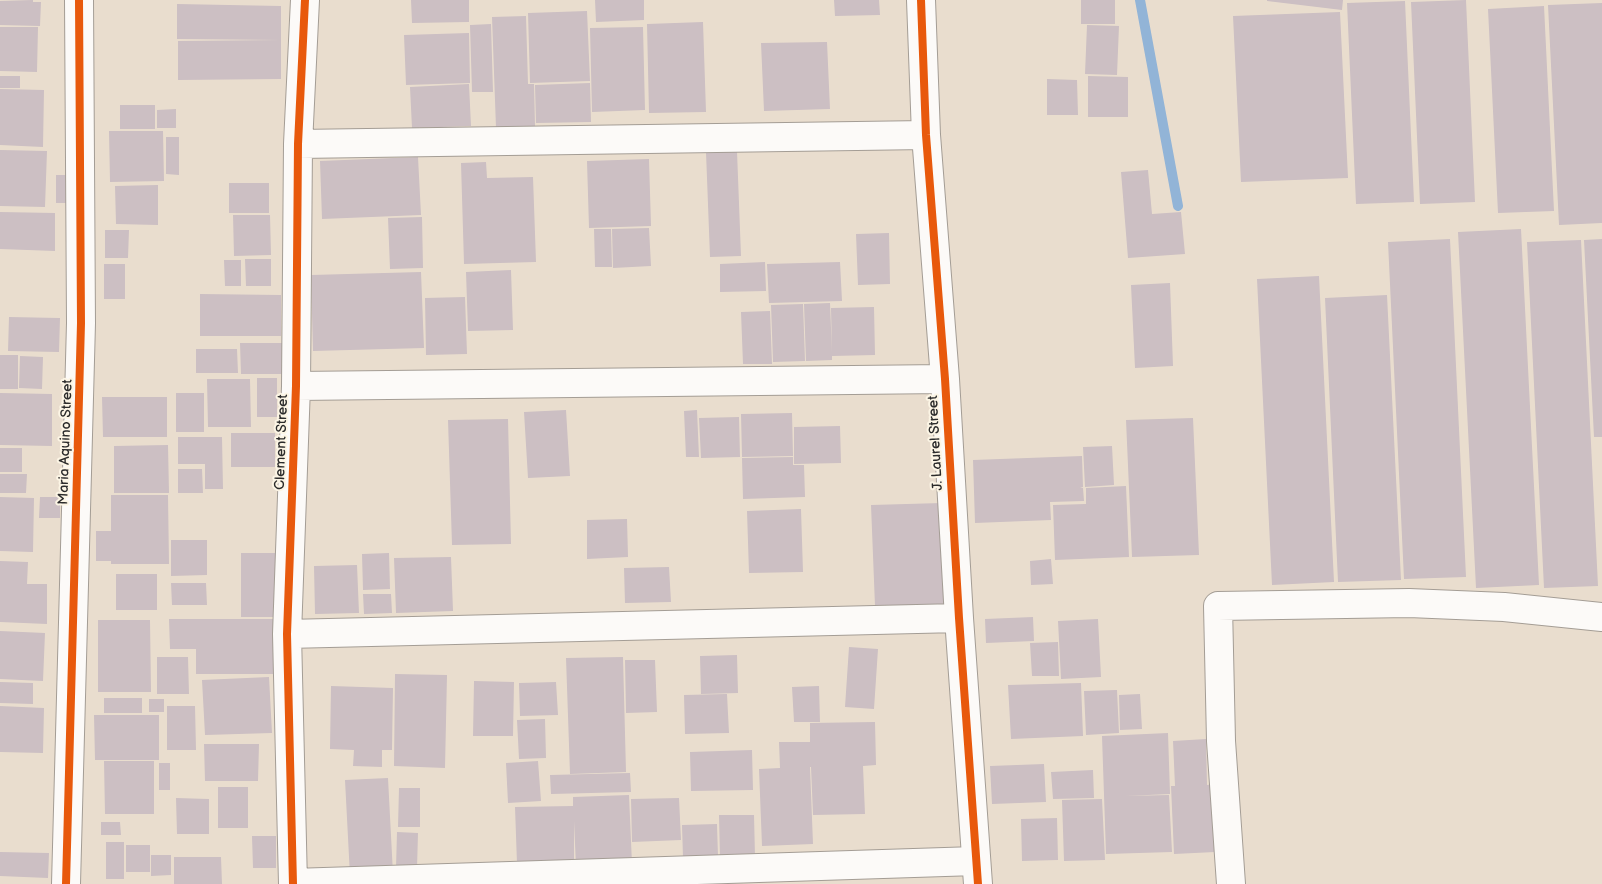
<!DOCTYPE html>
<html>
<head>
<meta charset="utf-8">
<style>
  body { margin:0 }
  canvas { display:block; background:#e9ddce }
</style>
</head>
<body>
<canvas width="1602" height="884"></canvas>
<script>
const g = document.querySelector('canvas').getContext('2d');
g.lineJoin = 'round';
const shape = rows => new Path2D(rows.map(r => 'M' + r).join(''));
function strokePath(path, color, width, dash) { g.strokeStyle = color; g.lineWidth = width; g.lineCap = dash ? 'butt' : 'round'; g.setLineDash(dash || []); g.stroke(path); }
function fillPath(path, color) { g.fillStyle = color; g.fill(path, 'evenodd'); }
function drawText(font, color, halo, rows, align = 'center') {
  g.font = font + ' "Balsamiq Sans",sans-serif'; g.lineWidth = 4; g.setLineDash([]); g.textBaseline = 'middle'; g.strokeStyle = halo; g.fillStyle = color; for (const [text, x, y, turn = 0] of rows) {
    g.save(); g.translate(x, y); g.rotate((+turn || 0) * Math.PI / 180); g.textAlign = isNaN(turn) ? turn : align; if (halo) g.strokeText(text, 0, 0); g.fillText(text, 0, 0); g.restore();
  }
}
strokePath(shape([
  [1140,0,1178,206]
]), '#92b4d7', 10);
fillPath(shape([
  [33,0,33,2,41,2,40,26,0,25,0,1],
  [411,0,469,0,469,22,412,23],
  [595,0,644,0,644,20,596,22],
  [834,0,879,0,880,15,835,16],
  [1081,0,1115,0,1115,24,1081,24],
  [1267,0,1343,0,1342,10,1267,1],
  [1466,0,1475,202,1420,204,1411,2],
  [1405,1,1414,202,1356,204,1347,3],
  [1602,3,1602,223,1559,225,1548,5],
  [177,4,281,6,281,40,177,39],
  [1544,6,1554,211,1498,213,1488,9],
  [587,11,590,81,530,83,528,13],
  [1340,12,1348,178,1241,182,1233,16],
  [526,16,528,84,534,84,535,126,496,128,492,17],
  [703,22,706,112,649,113,647,24],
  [491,24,493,92,472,92,470,25],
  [1087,25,1119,26,1117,75,1085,74],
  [0,27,38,27,37,72,0,71],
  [643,27,645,110,592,112,590,28],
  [469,33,470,83,406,85,404,35],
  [281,40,281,79,178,80,178,41],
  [827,42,830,109,764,111,761,43],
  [0,76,20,76,20,88,0,88],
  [1088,76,1128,77,1128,117,1088,117],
  [1047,79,1077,80,1078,115,1047,115],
  [590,83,591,122,536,123,535,85],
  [469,84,471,126,412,128,410,87],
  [0,89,44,90,43,147,0,145],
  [120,105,155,105,155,129,120,129],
  [176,109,176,128,157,128,157,110],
  [109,131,163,131,164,181,110,182],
  [166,137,179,137,179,175,166,174],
  [0,150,47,151,45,207,0,206],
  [737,151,741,256,710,257,706,152],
  [418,157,421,215,322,219,320,161],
  [649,159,651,226,589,228,587,161],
  [486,162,487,178,533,177,536,262,464,264,461,163],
  [1148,170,1152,214,1181,212,1185,254,1128,258,1121,172],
  [56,175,73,175,72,203,56,203],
  [229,183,269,183,269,213,229,213],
  [158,185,158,225,116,224,115,186],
  [0,212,55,213,55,251,0,249],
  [233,215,270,215,271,255,234,256],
  [422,217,423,268,390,269,388,218],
  [649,228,651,266,613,268,612,229],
  [594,229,611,229,612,267,595,267],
  [1521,229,1539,585,1476,588,1458,232],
  [105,230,129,230,128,258,105,258],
  [889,233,890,284,858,285,856,234],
  [1450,239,1466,577,1404,579,1388,242],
  [1602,239,1602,437,1594,437,1584,240],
  [1581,240,1598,586,1544,588,1527,242],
  [245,259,271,259,271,286,246,286],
  [224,260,241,260,241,286,225,286],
  [765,262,766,291,720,292,720,264],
  [840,262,842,301,769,303,767,264],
  [104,264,125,264,125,299,104,299],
  [511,270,513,330,468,331,466,272],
  [421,272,424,348,313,351,311,275],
  [1319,276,1334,582,1272,585,1257,279],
  [1170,283,1173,366,1135,368,1131,285],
  [200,294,281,295,281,336,200,336],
  [1387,295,1401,580,1338,582,1325,298],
  [465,297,467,354,426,355,425,298],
  [830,303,832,353,831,308,874,307,875,355,832,356,832,360,806,361,804,304],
  [803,304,805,361,773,362,771,305],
  [770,311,772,364,743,364,741,312],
  [9,317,60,318,59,352,8,351],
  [240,343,282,343,282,374,241,374],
  [196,349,237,349,238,373,196,373],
  [0,355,18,355,18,389,0,389],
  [20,356,43,357,42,389,19,388],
  [257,378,277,378,277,417,257,417],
  [207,379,250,379,251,427,208,427],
  [0,393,52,394,52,446,0,445],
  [176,393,204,393,204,432,176,432],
  [102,397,167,397,167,437,103,437],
  [566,410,570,476,528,478,524,412],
  [697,410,699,457,686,457,684,411],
  [792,413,793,456,742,457,741,414],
  [739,417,740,457,701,458,699,418],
  [1193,418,1199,555,1132,557,1126,420],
  [508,419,511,544,452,545,448,420],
  [840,426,841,463,794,464,794,427],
  [231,433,275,433,275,467,231,467],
  [178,437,222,437,223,489,205,489,205,464,178,464],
  [168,445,169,493,114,493,114,446],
  [1112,446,1114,485,1085,487,1083,447],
  [0,448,22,448,22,472,0,472],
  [1082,456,1083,487,1080,487,1083,488,1084,501,1050,502,1051,520,975,523,973,460],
  [793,457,793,465,804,465,805,497,743,499,742,458],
  [178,469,202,469,203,493,178,493],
  [0,474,27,474,26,493,0,493],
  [1126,486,1129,557,1055,560,1053,505,1086,504,1086,488],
  [111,495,168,495,169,564,111,564,111,561,96,561,96,531,111,531],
  [0,497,34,498,33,552,0,551],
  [40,497,60,497,60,518,39,518],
  [942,503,945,604,875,606,871,505],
  [801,509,803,572,749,573,747,511],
  [627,519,628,557,587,559,587,520],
  [171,540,207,540,207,575,171,576],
  [241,553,276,553,276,617,241,617],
  [389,553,390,589,363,590,362,554],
  [451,557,453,611,396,613,394,558],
  [1051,559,1053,584,1031,585,1030,561],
  [0,561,28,562,27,584,47,584,47,624,0,622],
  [357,565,359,613,315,614,314,566],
  [669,567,671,602,625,603,624,568],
  [116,574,157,574,157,610,116,610],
  [171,583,206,583,207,605,172,605],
  [363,594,391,594,392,613,364,614],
  [1033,617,1034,641,986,643,985,619],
  [169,619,282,619,282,674,196,674,196,649,170,649],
  [1098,619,1101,677,1061,679,1058,621],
  [98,620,150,620,151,692,98,692],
  [0,631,45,633,43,681,0,679],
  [1058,642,1059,676,1032,676,1030,643],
  [849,647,878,649,874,709,845,707],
  [737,655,738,693,701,694,700,656],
  [157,657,188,657,189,694,157,694],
  [623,657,626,772,570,774,566,658],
  [625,660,655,660,657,712,626,713],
  [395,674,447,675,445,768,394,766],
  [269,677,272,733,205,735,202,680],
  [474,681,514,682,513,736,473,736],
  [0,682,33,683,33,704,0,703],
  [556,682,558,715,520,716,519,683],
  [1081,683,1083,736,1011,739,1008,685],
  [331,686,393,688,392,750,382,750,382,767,353,766,354,750,330,749],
  [819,686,820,722,794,722,792,687],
  [1117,690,1119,733,1086,735,1084,691],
  [727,694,729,733,685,734,684,695],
  [1140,694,1142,729,1120,730,1119,695],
  [104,698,142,698,142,713,104,713],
  [149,699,164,699,164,712,149,712],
  [0,706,44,708,43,753,0,752],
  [167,706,195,706,196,750,167,750],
  [94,715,159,715,159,760,95,760],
  [545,719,546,758,519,759,517,720],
  [875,722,876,765,863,766,865,814,813,815,811,767,810,767,813,844,762,846,759,769,780,768,779,742,810,742,810,723],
  [1168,733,1170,794,1125,796,1169,795,1172,852,1106,854,1102,736],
  [1206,739,1207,785,1213,784,1215,852,1174,854,1171,786,1175,786,1173,741],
  [204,744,259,744,258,781,205,781],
  [752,750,753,790,691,791,690,752],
  [104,761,154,761,154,814,105,814],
  [538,761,541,801,508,803,506,763],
  [159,763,170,763,170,790,159,790],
  [1044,764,1046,802,992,804,990,766],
  [1093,770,1094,798,1053,799,1051,772],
  [630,773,631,792,551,794,550,775],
  [388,778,393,874,350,876,345,780],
  [218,787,248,787,248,828,218,828],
  [399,788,420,788,420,827,398,827],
  [629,795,632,864,576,866,574,821,574,863,517,864,515,807,573,806,573,797],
  [176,798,209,799,209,834,177,834],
  [679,798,681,840,632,842,631,799],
  [1102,799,1105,860,1064,861,1062,800],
  [719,815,754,815,755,857,720,858],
  [1057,818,1058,860,1022,861,1021,819],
  [101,822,120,822,121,835,101,835],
  [717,824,718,857,683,858,682,825],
  [397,832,418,833,417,869,396,868],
  [252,836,276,836,276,868,253,868],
  [106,842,124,842,124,879,106,879],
  [126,845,150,845,150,872,126,872],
  [0,852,49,853,48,878,0,876],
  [151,855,171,855,171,875,151,876],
  [174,857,221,857,222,884,174,884]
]), '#ccbfc3');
const street = shape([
  [921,0,926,135,945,379,959,618,978,884],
  [298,144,926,135],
  [296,386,945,379],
  [287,634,959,618],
  [293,883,976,861],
  [66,884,81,323,79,0],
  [293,884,287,634,296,386,298,144,305,0],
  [1231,884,1221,741,1218,606,1409,603,1504,607,1602,617]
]);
strokePath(street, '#a49d95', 30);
strokePath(street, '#fcfaf8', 28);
strokePath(shape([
  [921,0,926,135,945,379,959,618,978,884],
  [66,884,81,323,79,0],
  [293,884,287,634,296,386,298,144,305,0]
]), '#e8590c', 8);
drawText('14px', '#2b2b2b', '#fcf5e5', [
  ["Maria Aquino Street",66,442,-88],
  ["Clement Street",282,442,-88],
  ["J. Laurel Street",936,443,-93]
]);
</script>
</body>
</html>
